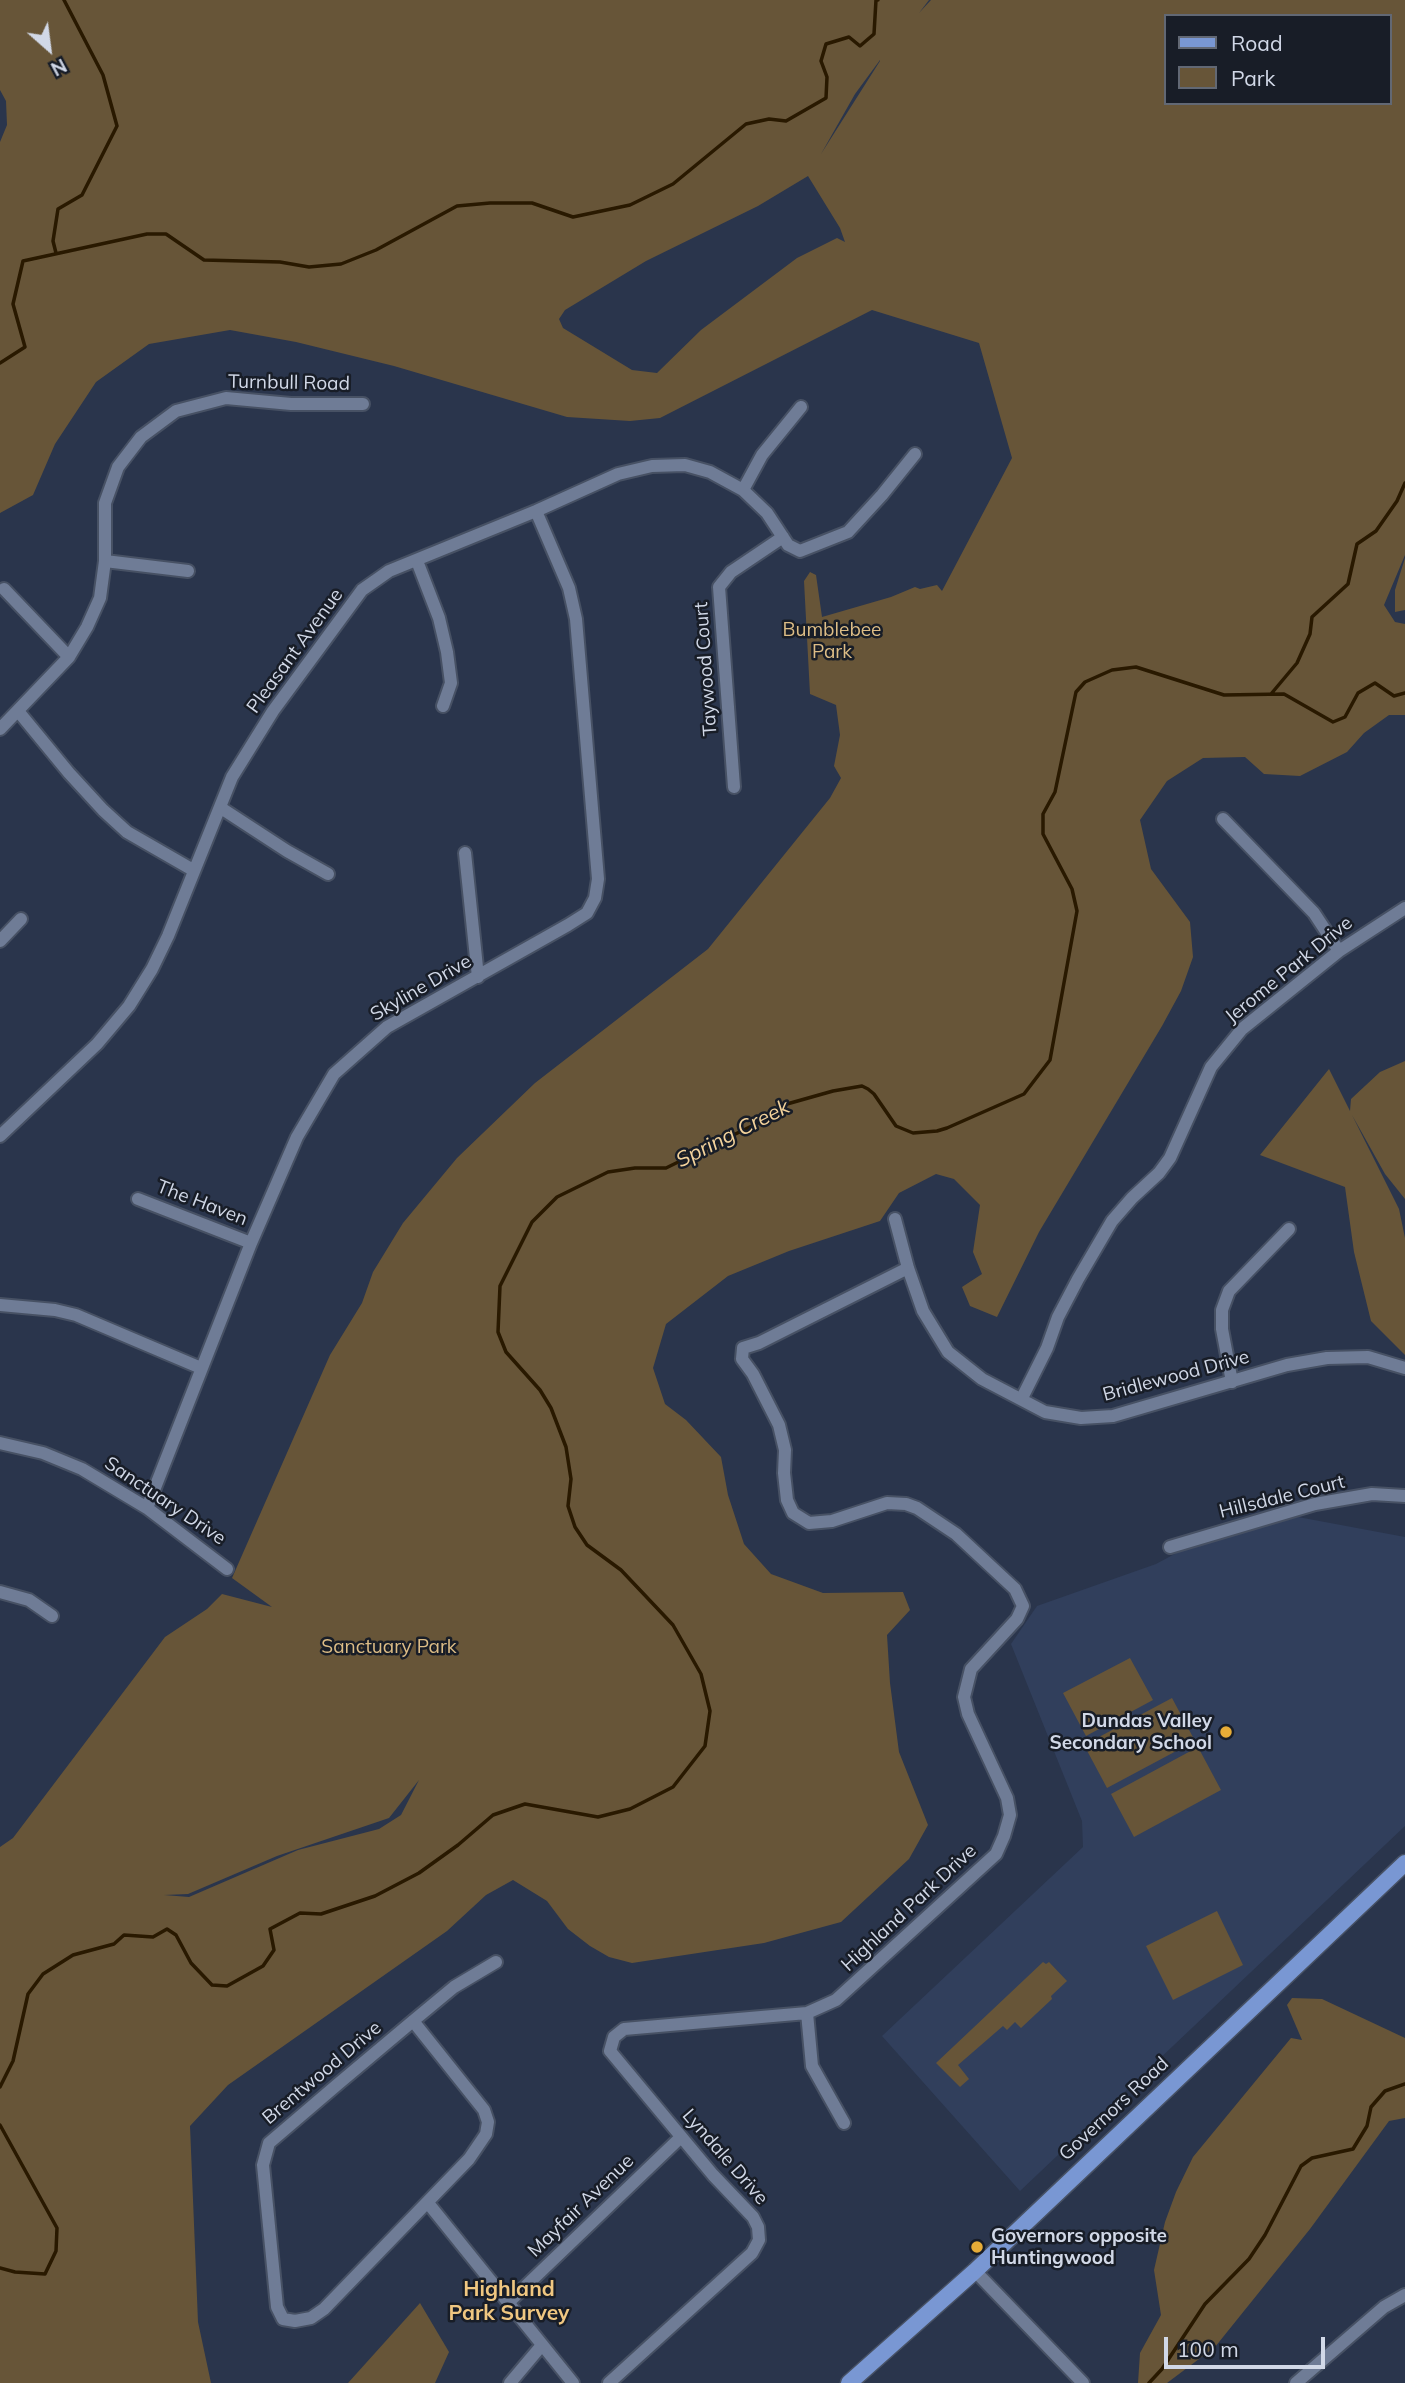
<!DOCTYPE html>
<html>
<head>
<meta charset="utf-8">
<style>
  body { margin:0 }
  #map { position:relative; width:1405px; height:2383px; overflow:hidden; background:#2a354c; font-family:Mulish,sans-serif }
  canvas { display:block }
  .legend { position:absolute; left:1164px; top:14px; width:228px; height:91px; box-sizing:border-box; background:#181d27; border:2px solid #626874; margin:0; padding:9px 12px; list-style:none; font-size:21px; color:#d1d8e7 }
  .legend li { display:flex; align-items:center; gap:14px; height:35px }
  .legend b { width:35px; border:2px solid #626874 }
  .north { position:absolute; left:14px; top:14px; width:70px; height:70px; -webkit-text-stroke:5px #181d27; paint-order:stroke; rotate:152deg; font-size:19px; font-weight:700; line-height:28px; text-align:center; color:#d1d8e7 }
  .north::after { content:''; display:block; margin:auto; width:24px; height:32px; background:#d1d8e7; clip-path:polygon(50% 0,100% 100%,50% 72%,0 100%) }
  .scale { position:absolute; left:1164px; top:2337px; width:161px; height:32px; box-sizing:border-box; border:4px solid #d1d8e7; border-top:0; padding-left:9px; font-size:21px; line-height:24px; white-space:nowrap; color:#d1d8e7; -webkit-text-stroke:5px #181d27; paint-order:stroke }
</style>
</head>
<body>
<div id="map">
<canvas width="1405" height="2383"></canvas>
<ul class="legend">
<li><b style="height:9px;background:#7997d3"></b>Road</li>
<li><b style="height:19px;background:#675538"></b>Park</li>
</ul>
<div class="north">N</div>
<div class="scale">100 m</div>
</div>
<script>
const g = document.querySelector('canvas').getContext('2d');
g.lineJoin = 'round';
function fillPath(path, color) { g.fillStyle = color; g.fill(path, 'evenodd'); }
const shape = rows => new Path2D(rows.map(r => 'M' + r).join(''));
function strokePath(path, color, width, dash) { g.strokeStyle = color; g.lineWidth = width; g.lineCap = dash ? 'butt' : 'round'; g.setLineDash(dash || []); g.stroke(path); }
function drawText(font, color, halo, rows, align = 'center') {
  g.font = font + ' Mulish,sans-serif'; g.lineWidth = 5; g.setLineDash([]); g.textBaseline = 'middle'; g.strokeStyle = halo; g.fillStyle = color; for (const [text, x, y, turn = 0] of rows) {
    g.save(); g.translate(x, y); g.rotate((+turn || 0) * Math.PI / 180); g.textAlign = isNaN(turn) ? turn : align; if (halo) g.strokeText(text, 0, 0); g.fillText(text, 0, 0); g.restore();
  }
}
fillPath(shape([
  [1298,1517,1405,1537,1405,1826,1020,2191,882,2036,1083,1847,1082,1821,1011,1644,1037,1606,1156,1564,1184,1549]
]), '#313f5c');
fillPath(shape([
  [0,0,929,0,919,13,931,0,1405,0,1405,555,1384,605,1395,622,1405,624,1405,715,1389,715,1364,733,1347,752,1300,776,1264,774,1245,757,1203,758,1167,781,1140,820,1151,869,1190,922,1193,957,1181,991,1162,1026,1039,1232,997,1317,970,1306,962,1287,982,1274,973,1252,980,1205,954,1179,936,1174,899,1193,880,1221,789,1251,728,1276,666,1324,653,1368,665,1404,686,1420,721,1457,728,1495,744,1544,771,1574,823,1593,903,1592,910,1610,887,1635,890,1683,899,1752,928,1825,909,1859,841,1922,764,1943,632,1963,609,1957,590,1946,568,1929,547,1901,513,1880,486,1895,447,1931,228,2085,190,2126,198,2322,211,2383,0,2383,0,1847,13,1838,165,1637,207,1609,222,1594,272,1607,232,1578,330,1355,362,1303,373,1272,403,1223,457,1158,535,1083,708,949,830,798,841,778,834,766,840,735,836,705,810,694,804,581,810,572,816,575,822,617,891,597,915,587,920,589,937,585,942,591,1012,458,979,343,872,310,660,418,630,421,567,417,394,366,296,342,230,330,149,344,96,382,55,444,33,495,0,513,0,142,7,125,6,101,0,90],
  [1165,16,1389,16,1389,103,1165,103],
  [880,60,880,61,821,154,855,94],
  [808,176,840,228,845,242,837,238,797,258,701,330,657,373,632,370,563,328,559,319,565,310,646,261,758,206],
  [419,1780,401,1815,379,1829,298,1850,189,1897,164,1895,188,1894,277,1856,389,1818],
  [1405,558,1405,610,1395,612,1395,590],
  [1405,1061,1405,1199,1385,1174,1352,1115,1399,1209,1405,1238,1405,1355,1371,1321,1354,1252,1345,1187,1260,1155,1329,1069,1350,1111,1351,1099,1380,1072],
  [1130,1658,1153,1700,1086,1736,1063,1693],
  [1172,1698,1195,1741,1107,1788,1084,1745],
  [1198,1747,1221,1790,1134,1837,1111,1794],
  [1217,1911,1243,1965,1173,2000,1146,1946],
  [1043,1962,1046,1964,1049,1962,1067,1981,1051,1996,1052,1999,1021,2028,1015,2022,1007,2030,1003,2026,958,2065,969,2079,960,2087,936,2063],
  [1292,1998,1322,1999,1405,2038,1405,2118,1389,2121,1310,2229,1215,2347,1167,2383,1138,2383,1140,2353,1161,2315,1154,2270,1165,2222,1176,2192,1193,2157,1291,2038,1302,2040,1287,2005],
  [420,2303,449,2352,435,2383,348,2383]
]), '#675538');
strokePath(shape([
  [56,253,53,241,58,209,82,195,117,126,103,75,64,0],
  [0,363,25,347,13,304,23,261,147,234,166,234,204,260,280,262,309,267,341,264,376,250,457,206,490,203,532,203,573,217,630,205,673,184,746,124,769,119,786,121,826,98,827,77,821,61,826,44,849,37,860,46,874,34,876,0,878,0],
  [1271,694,1297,663,1310,634,1312,617,1348,584,1357,544,1376,531,1397,501,1405,483],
  [0,2087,13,2061,28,1994,43,1974,73,1955,114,1944,124,1935,153,1937,167,1929,176,1935,191,1963,212,1985,227,1986,263,1966,274,1950,270,1929,300,1913,321,1914,375,1896,419,1873,458,1845,493,1815,525,1804,598,1817,630,1809,673,1787,705,1746,710,1711,701,1674,673,1625,621,1570,587,1545,575,1527,568,1506,571,1479,566,1447,551,1408,540,1390,506,1352,498,1332,500,1286,532,1222,557,1197,608,1172,635,1168,666,1168,762,1121,787,1104,833,1091,862,1086,868,1089,874,1094,896,1126,913,1133,937,1131,947,1128,1024,1094,1050,1060,1077,911,1072,889,1043,834,1043,814,1055,792,1076,692,1085,682,1112,670,1136,667,1224,695,1284,694,1333,722,1345,717,1358,693,1375,683,1394,696,1405,693],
  [0,2125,57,2228,56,2251,45,2274,15,2272,0,2268],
  [1149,2383,1162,2369,1205,2304,1249,2259,1265,2235,1301,2166,1312,2158,1353,2149,1367,2126,1371,2107,1385,2091,1405,2084]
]), '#291900', 3.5);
const minor = shape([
  [743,490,762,455,801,407],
  [105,561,188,571],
  [417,561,439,618,447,652,451,683,443,706],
  [4,589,69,657],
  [18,711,69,773,103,810,127,832,193,870],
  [0,729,69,657,87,627,100,598,105,561,105,503,118,467,141,437,176,411,226,398,291,404,363,404],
  [734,787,719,587,731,572,783,537],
  [221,808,287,851,328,874],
  [1223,819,1314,913,1339,951],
  [465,853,478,977],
  [0,941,21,919],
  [0,1136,97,1044,129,1006,152,969,168,936,232,777,250,748,273,711,362,590,389,571,536,511,618,474,652,466,685,465,710,472,743,490,767,513,788,545,800,551,848,532,882,495,915,454],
  [138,1199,251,1243],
  [895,1219,908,1268,923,1311,948,1352,982,1379,1045,1412,1081,1418,1113,1416,1287,1365,1327,1358,1368,1357,1405,1368],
  [0,1305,55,1310,76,1315,201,1368],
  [1232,1382,1222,1329,1222,1310,1229,1291,1289,1229],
  [1022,1398,1047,1348,1058,1317,1078,1279,1112,1221,1132,1198,1159,1173,1170,1158,1211,1067,1242,1029,1339,951,1405,908],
  [0,1443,43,1453,82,1469,147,1508,227,1569],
  [147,1508,251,1243,297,1137,334,1074,387,1027,568,925,587,913,595,898,598,879,576,619,569,588,536,511],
  [1170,1547,1315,1504,1372,1494,1405,1496],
  [0,1592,29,1600,52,1616],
  [807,2013,812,2066,844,2123],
  [413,2021,484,2110,488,2122,486,2134,469,2159,324,2309,311,2318,295,2321,283,2319,277,2307,263,2165,269,2143,338,2084,413,2021,454,1987,496,1962],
  [428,2203,573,2383],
  [975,2271,1083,2383],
  [508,2303,681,2137],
  [510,2383,542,2345],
  [609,2383,752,2253,759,2240,758,2227,753,2217,713,2175,610,2051,614,2037,624,2029,807,2013,836,2000,996,1854,1004,1836,1010,1815,1007,1798,968,1714,964,1697,971,1669,1017,1619,1023,1606,1015,1589,956,1534,917,1508,906,1504,887,1503,832,1521,809,1523,793,1513,787,1500,784,1473,785,1450,779,1425,753,1374,742,1359,743,1348,759,1343,908,1268],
  [1296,2383,1384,2307,1405,2295]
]);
const major = shape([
  [849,2383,975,2271,1405,1863]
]);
strokePath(minor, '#475164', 16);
strokePath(major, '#475164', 19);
strokePath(minor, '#6f7c96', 12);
strokePath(major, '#7997d3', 16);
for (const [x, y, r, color] of [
  [1226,1732,7,"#e7ac37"],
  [977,2247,7,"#e7ac37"]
]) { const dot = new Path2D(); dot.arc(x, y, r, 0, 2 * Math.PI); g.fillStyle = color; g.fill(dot); strokePath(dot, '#181d27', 2.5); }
drawText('19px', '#d1d8e7', '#181d27', [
  ["Turnbull Road",289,383,1],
  ["Pleasant Avenue",295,651,-54],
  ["Taywood Court",706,669,-94],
  ["Jerome Park Drive",1289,970,-39],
  ["Skyline Drive",421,988,-30],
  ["The Haven",202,1203,21],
  ["Bridlewood Drive",1176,1376,-15],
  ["Hillsdale Court",1282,1497,-14],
  ["Sanctuary Drive",165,1501,34],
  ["Highland Park Drive",909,1908,-43],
  ["Brentwood Drive",322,2073,-40],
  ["Governors Road",1114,2109,-43],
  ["Lyndale Drive",725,2157,49],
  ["Mayfair Avenue",581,2206,-44]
]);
drawText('19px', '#ddbd86', '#181d27', [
  ["Bumblebee",832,630],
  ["Park",832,652],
  ["Sanctuary Park",389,1647]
]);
drawText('bold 19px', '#d1d8e7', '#181d27', [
  ["Dundas Valley",1212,1721],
  ["Secondary School",1212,1743],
  ["Governors opposite",991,2236,"left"],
  ["Huntingwood",991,2258,"left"]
], 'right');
drawText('italic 21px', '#f4d39c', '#181d27', [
  ["Spring Creek",733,1134,-27]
]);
drawText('bold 21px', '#f0c781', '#181d27', [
  ["Highland",509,2290],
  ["Park Survey",509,2314]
]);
</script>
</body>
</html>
